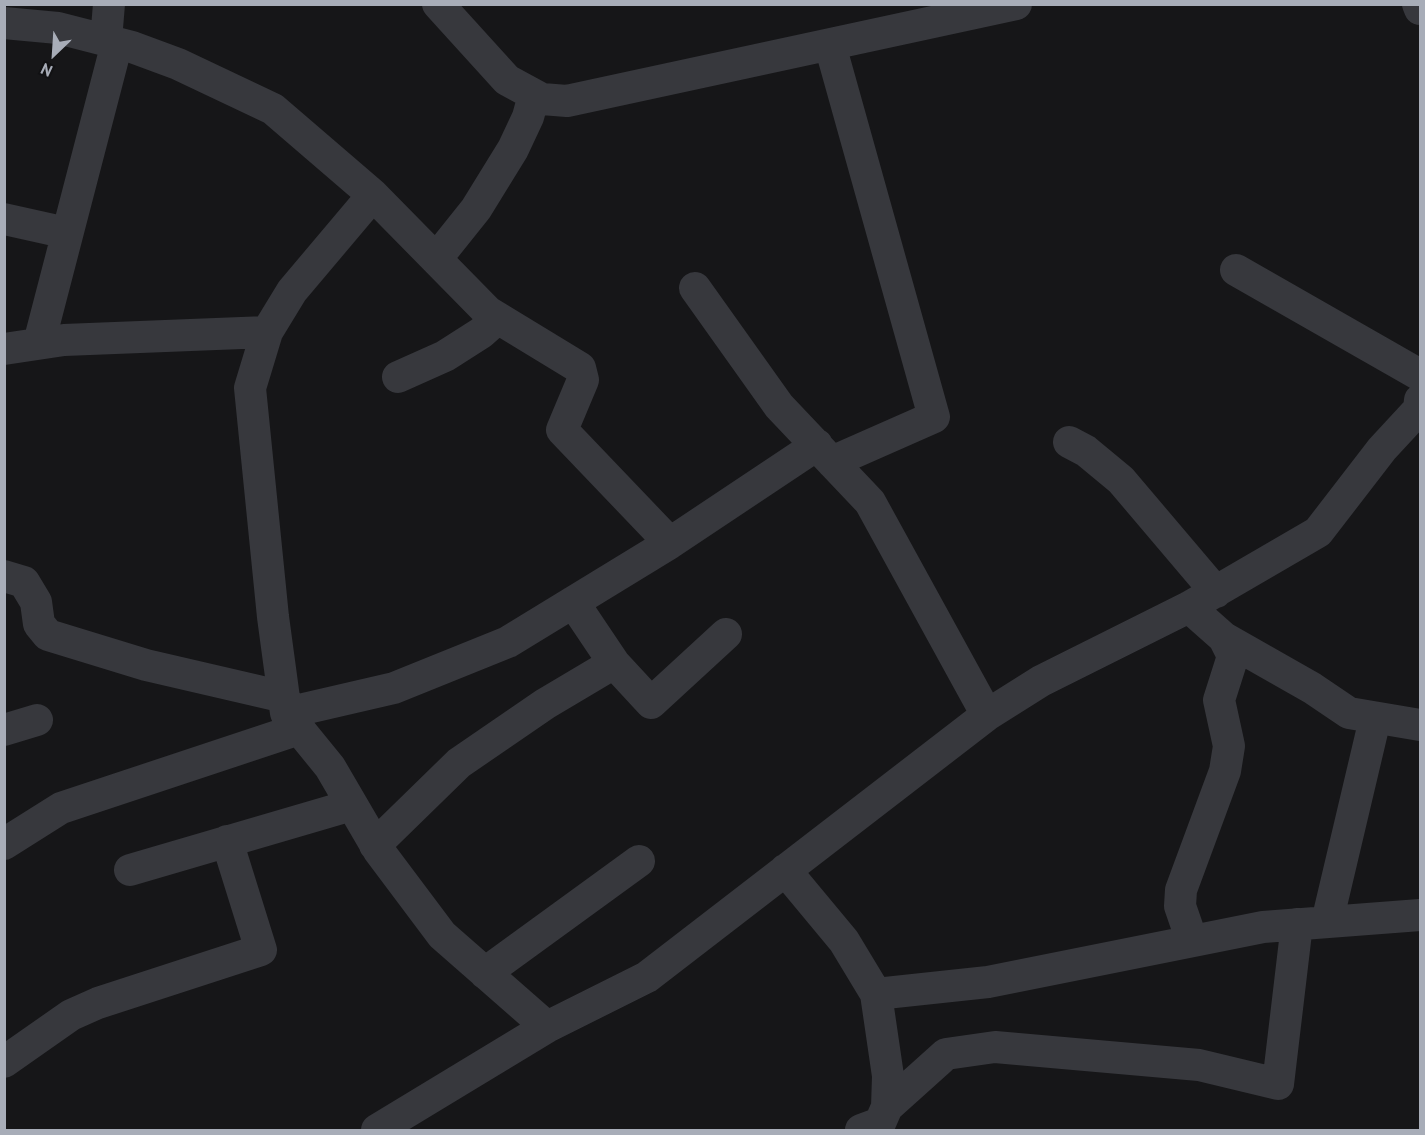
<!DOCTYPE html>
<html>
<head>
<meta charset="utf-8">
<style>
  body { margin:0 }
  #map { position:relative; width:1425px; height:1135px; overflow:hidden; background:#161618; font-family:"PT Sans",sans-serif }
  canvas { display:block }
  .frame { position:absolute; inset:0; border:6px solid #a8adb8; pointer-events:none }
  .north { position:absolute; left:24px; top:24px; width:60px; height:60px; -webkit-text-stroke:4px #111113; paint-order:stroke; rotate:205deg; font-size:16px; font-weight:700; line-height:24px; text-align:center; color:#a8adb8 }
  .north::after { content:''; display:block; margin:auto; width:21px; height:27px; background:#a8adb8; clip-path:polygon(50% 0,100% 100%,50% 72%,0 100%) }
</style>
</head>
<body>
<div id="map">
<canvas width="1425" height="1135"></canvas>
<div class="frame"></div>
<div class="north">N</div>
</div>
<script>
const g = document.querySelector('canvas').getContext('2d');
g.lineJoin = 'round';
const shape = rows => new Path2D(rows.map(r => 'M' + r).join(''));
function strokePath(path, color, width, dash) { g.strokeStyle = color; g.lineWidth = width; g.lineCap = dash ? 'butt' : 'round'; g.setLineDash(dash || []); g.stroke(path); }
strokePath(shape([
  [438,4,507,80,542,99,567,101,1016,4],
  [1418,4,1420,9],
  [4,23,58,28,132,47,178,64,273,109,373,195,488,312,580,368,583,380,562,430,670,543],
  [106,40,109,4],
  [830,45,934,417,832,462],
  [373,195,292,291,267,332,250,388,273,617,286,713,330,767,379,851,442,935,547,1027],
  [4,219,67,233],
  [436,259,476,209,513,149,528,117,534,95],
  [1236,270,1420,375],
  [695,288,779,406,870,502,987,715],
  [39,343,117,43],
  [4,349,64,340,267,332],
  [398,377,445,356,481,333,498,318],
  [1069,442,1086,451,1121,480,1216,592],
  [4,576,24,582,36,602,39,624,48,635,146,665,284,697],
  [573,602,614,663,651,703,726,634],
  [1189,607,1224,638,1233,656,1219,700,1229,746,1225,771,1181,890,1180,906,1192,941],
  [1224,638,1312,688,1349,713,1420,725],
  [286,713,394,688,508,642,670,543,817,445],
  [4,730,37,720],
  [4,844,61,808,299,729],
  [375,845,459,763,545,704,614,663],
  [130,870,352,805],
  [785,870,844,941,876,994,888,1076,887,1107,880,1123,861,1130],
  [1327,922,1375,719],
  [485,973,639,861],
  [876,994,988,982,1263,927,1420,915],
  [4,1062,71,1015,98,1003,261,950,227,841],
  [887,1107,946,1054,995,1047,1199,1065,1278,1084,1297,924],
  [377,1130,547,1027,647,977,987,715,1041,681,1189,607,1318,532,1382,449,1419,409,1420,400]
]), '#37383d', 32);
</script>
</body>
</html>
